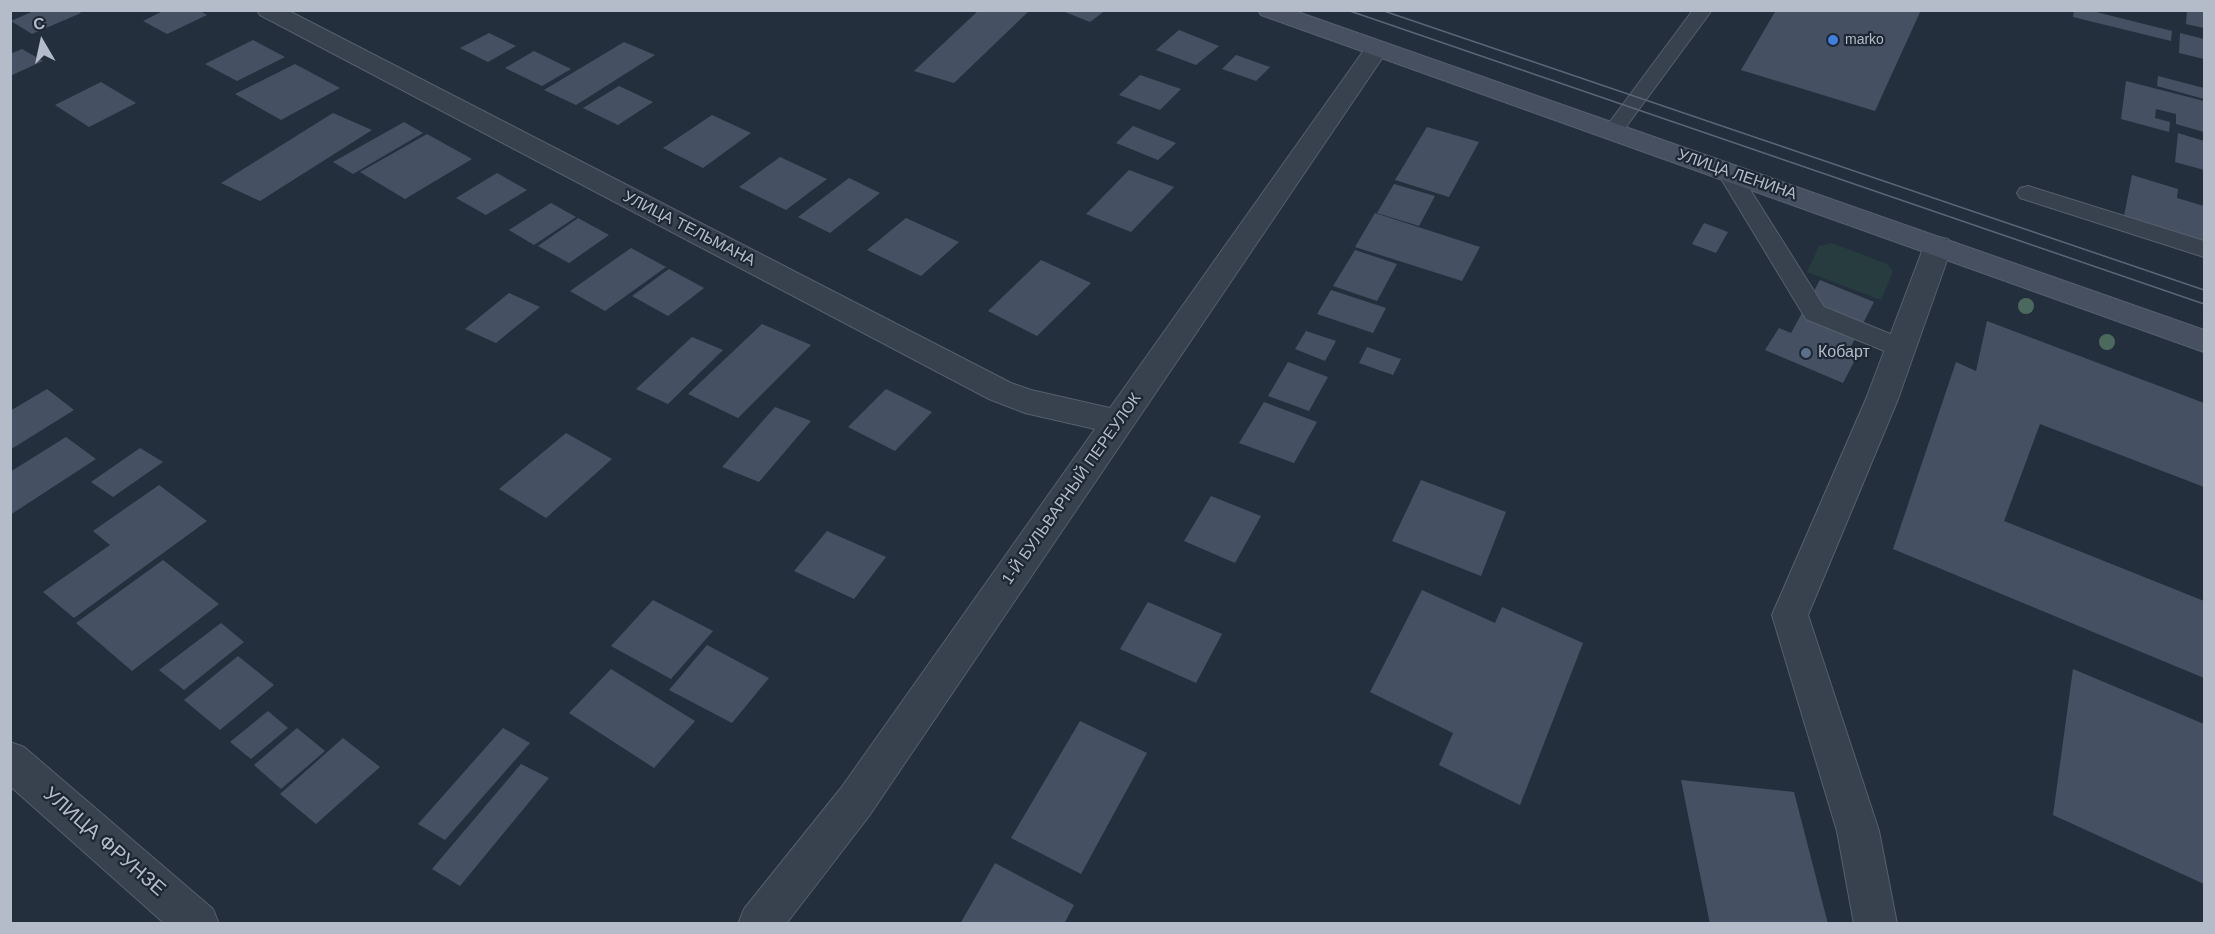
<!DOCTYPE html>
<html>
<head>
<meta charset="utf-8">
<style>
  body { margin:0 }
  #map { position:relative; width:2215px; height:934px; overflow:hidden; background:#242f3e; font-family:Helvetica,sans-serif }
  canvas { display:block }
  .frame { position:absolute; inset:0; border:12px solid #b4bcc9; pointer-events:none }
  .north { position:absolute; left:12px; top:12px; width:60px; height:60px; -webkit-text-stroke:4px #1d2633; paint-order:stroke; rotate:351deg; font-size:16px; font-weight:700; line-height:24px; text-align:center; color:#b4bcc9 }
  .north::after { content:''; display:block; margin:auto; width:21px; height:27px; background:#b4bcc9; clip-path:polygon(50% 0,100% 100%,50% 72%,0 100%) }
</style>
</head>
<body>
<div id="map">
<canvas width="2215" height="934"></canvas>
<div class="frame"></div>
<div class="north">С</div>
</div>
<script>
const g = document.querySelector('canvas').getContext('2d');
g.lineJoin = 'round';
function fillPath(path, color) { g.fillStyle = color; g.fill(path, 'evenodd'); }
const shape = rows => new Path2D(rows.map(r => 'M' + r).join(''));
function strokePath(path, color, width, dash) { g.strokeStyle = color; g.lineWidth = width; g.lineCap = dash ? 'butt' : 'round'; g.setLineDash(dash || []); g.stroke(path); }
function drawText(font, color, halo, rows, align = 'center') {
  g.font = font + ' Helvetica,sans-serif'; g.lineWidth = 4.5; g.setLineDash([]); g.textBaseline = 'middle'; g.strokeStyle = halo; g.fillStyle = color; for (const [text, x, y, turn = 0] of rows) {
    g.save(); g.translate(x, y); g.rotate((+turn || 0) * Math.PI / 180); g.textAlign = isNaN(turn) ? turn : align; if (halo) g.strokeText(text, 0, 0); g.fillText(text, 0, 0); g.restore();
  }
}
fillPath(shape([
  [1832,243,1887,264,1893,272,1881,300,1807,272,1819,246]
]), '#263c3f');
fillPath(shape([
  [36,10,78,10,81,13,32,34,11,21],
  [165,10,198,10,207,15,167,34,143,21],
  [979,10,1030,10,954,83,914,71],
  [1060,10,1106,10,1090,22],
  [1776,10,1921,10,1875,111,1741,70],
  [2074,10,2088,10,2172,31,2171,41,2073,17],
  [2187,10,2204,12,2204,28,2186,24],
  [1179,30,1219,46,1196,65,1156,50],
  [489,33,516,46,488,62,460,48],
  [2180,33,2204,39,2204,59,2179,53],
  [253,40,285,57,237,81,205,64],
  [624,42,655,55,576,105,544,90],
  [22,49,43,61,10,76,10,54],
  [534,51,571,69,542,86,505,68],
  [1236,55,1270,67,1256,81,1222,69],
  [295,64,340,88,281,120,235,94],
  [1140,75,1181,89,1160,110,1119,95],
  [2158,76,2204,88,2204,99,2157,86],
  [2126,81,2204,101,2204,132,2176,124,2176,114,2156,109,2155,118,2170,122,2169,132,2121,119],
  [101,82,136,103,89,127,55,105],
  [619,86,653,102,618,125,583,108],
  [333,113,372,130,260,201,221,183],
  [712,115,751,133,703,168,663,148],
  [404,122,423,133,353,174,333,162],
  [1133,126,1176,143,1158,160,1116,143],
  [1427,127,1479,142,1449,197,1395,180],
  [2178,133,2204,141,2204,170,2175,162],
  [427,134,472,159,405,199,360,172],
  [780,157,827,179,786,210,739,187],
  [1129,170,1174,187,1131,232,1086,214],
  [497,173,527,190,486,215,456,198],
  [2132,175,2178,189,2177,198,2204,206,2204,242,2124,216],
  [849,178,880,193,830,233,798,217],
  [1394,184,1435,196,1419,226,1377,213],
  [551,203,576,217,534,245,509,230],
  [1375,213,1480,247,1462,281,1355,247],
  [578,218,609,235,569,263,538,246],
  [906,218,959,242,921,276,867,250],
  [1704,223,1728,232,1716,253,1692,244],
  [631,248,666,267,605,311,570,291],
  [1355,250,1397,264,1377,301,1333,286],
  [1041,260,1091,283,1037,336,988,311],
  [669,269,704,288,668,316,632,296],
  [1820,280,1874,302,1846,356,1855,360,1843,383,1765,350,1779,328,1791,333],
  [1331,290,1386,308,1373,333,1317,314],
  [509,293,540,307,496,343,465,329],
  [1987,321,2204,403,2204,487,2040,424,2004,521,2204,601,2204,678,1893,549,1956,362,1976,371],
  [762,324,811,345,738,418,688,394],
  [1306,331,1336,341,1325,361,1295,349],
  [692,337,723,350,668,404,636,389],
  [1367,347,1401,359,1393,375,1359,363],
  [1288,362,1328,377,1309,411,1268,396],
  [47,389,74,410,13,448,10,446,10,411],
  [886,389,932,412,895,451,848,427],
  [1264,402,1317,422,1294,463,1239,443],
  [775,407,811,421,759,482,722,467],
  [566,433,612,459,546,518,499,489],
  [66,437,96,459,10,515,10,472],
  [140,448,163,462,113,497,91,482],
  [1421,480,1506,512,1481,576,1392,541],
  [159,485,207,521,74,618,43,592,110,545,93,531],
  [1211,496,1261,516,1235,563,1184,541],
  [827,531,886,557,854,599,794,571],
  [163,560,219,604,132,671,76,623],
  [1422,590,1495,623,1502,607,1583,643,1520,805,1439,765,1453,733,1370,692],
  [653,600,713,631,671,679,611,646],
  [1148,602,1222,634,1196,683,1120,649],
  [221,623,244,642,184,690,159,670],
  [707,645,769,678,732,723,669,690],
  [238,656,274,685,220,730,184,700],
  [611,669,695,721,654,768,569,713],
  [2073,669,2204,724,2204,884,2053,815],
  [268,711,288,728,251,759,230,742],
  [1080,721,1147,753,1081,874,1011,838],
  [297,728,325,751,281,789,254,765],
  [503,728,530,743,445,840,418,824],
  [343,738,380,767,316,824,280,794],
  [521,764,549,778,460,886,432,869],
  [1681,780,1794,792,1828,924,1710,924],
  [995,863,1074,905,1064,924,960,924]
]), '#455162');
const lane = shape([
  [1693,10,1712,10,1620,135,1606,135,1603,131,1606,127,1693,10],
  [1728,165,1736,167,1824,307,1910,342,1913,348,1910,354,1901,357,1892,354,1806,319,1717,172,1720,167,1728,165],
  [2028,186,2204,241,2204,257,2020,198,2017,193,2020,188,2028,186]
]);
const street = shape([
  [257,10,287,10,1011,383,1031,390,1110,408,1369,43,1377,41,1385,43,1389,48,869,816,786,924,738,924,744,909,841,788,1095,429,1025,413,989,399,260,15,257,10],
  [1938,237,1948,239,1952,246,1898,399,1808,615,1879,831,1897,924,1854,924,1837,831,1772,615,1866,399,1924,246,1928,239,1938,237],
  [10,742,24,747,213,909,219,924,165,924,10,786,10,742]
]);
const secondary = shape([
  [1258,10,1292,10,2204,330,2204,352,1261,15,1258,10]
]);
strokePath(lane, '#565f6c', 2);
strokePath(street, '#565f6c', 2);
strokePath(secondary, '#565f6c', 2);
fillPath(lane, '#38414e');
fillPath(street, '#38414e');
fillPath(secondary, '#465061');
strokePath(shape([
  [1347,10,2204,304],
  [1381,10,2204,290]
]), '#5a6575', 1.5);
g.fillStyle = '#4b6a5d';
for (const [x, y] of [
  [2026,306],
  [2107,342]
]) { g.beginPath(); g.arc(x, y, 8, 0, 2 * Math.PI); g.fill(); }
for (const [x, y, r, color] of [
  [1833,40,6,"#3f7fe0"],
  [1806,353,6,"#5c6f8a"]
]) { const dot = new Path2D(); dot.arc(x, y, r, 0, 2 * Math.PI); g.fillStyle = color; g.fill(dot); strokePath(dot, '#1d2633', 2); }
drawText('14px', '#b4bcc9', '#1d2633', [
  ["marko",1845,40]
], 'left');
drawText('16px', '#b4bcc9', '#1d2633', [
  ["УЛИЦА ЛЕНИНА",1737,175,19],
  ["УЛИЦА ТЕЛЬМАНА",689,229,27],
  ["1-Й БУЛЬВАРНЫЙ ПЕРЕУЛОК",1072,489,-55]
]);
drawText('16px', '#b4bcc9', '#1d2633', [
  ["Кобарт",1818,353]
], 'left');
drawText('20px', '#b4bcc9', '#1d2633', [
  ["УЛИЦА ФРУНЗЕ",104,842,41]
]);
</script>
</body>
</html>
